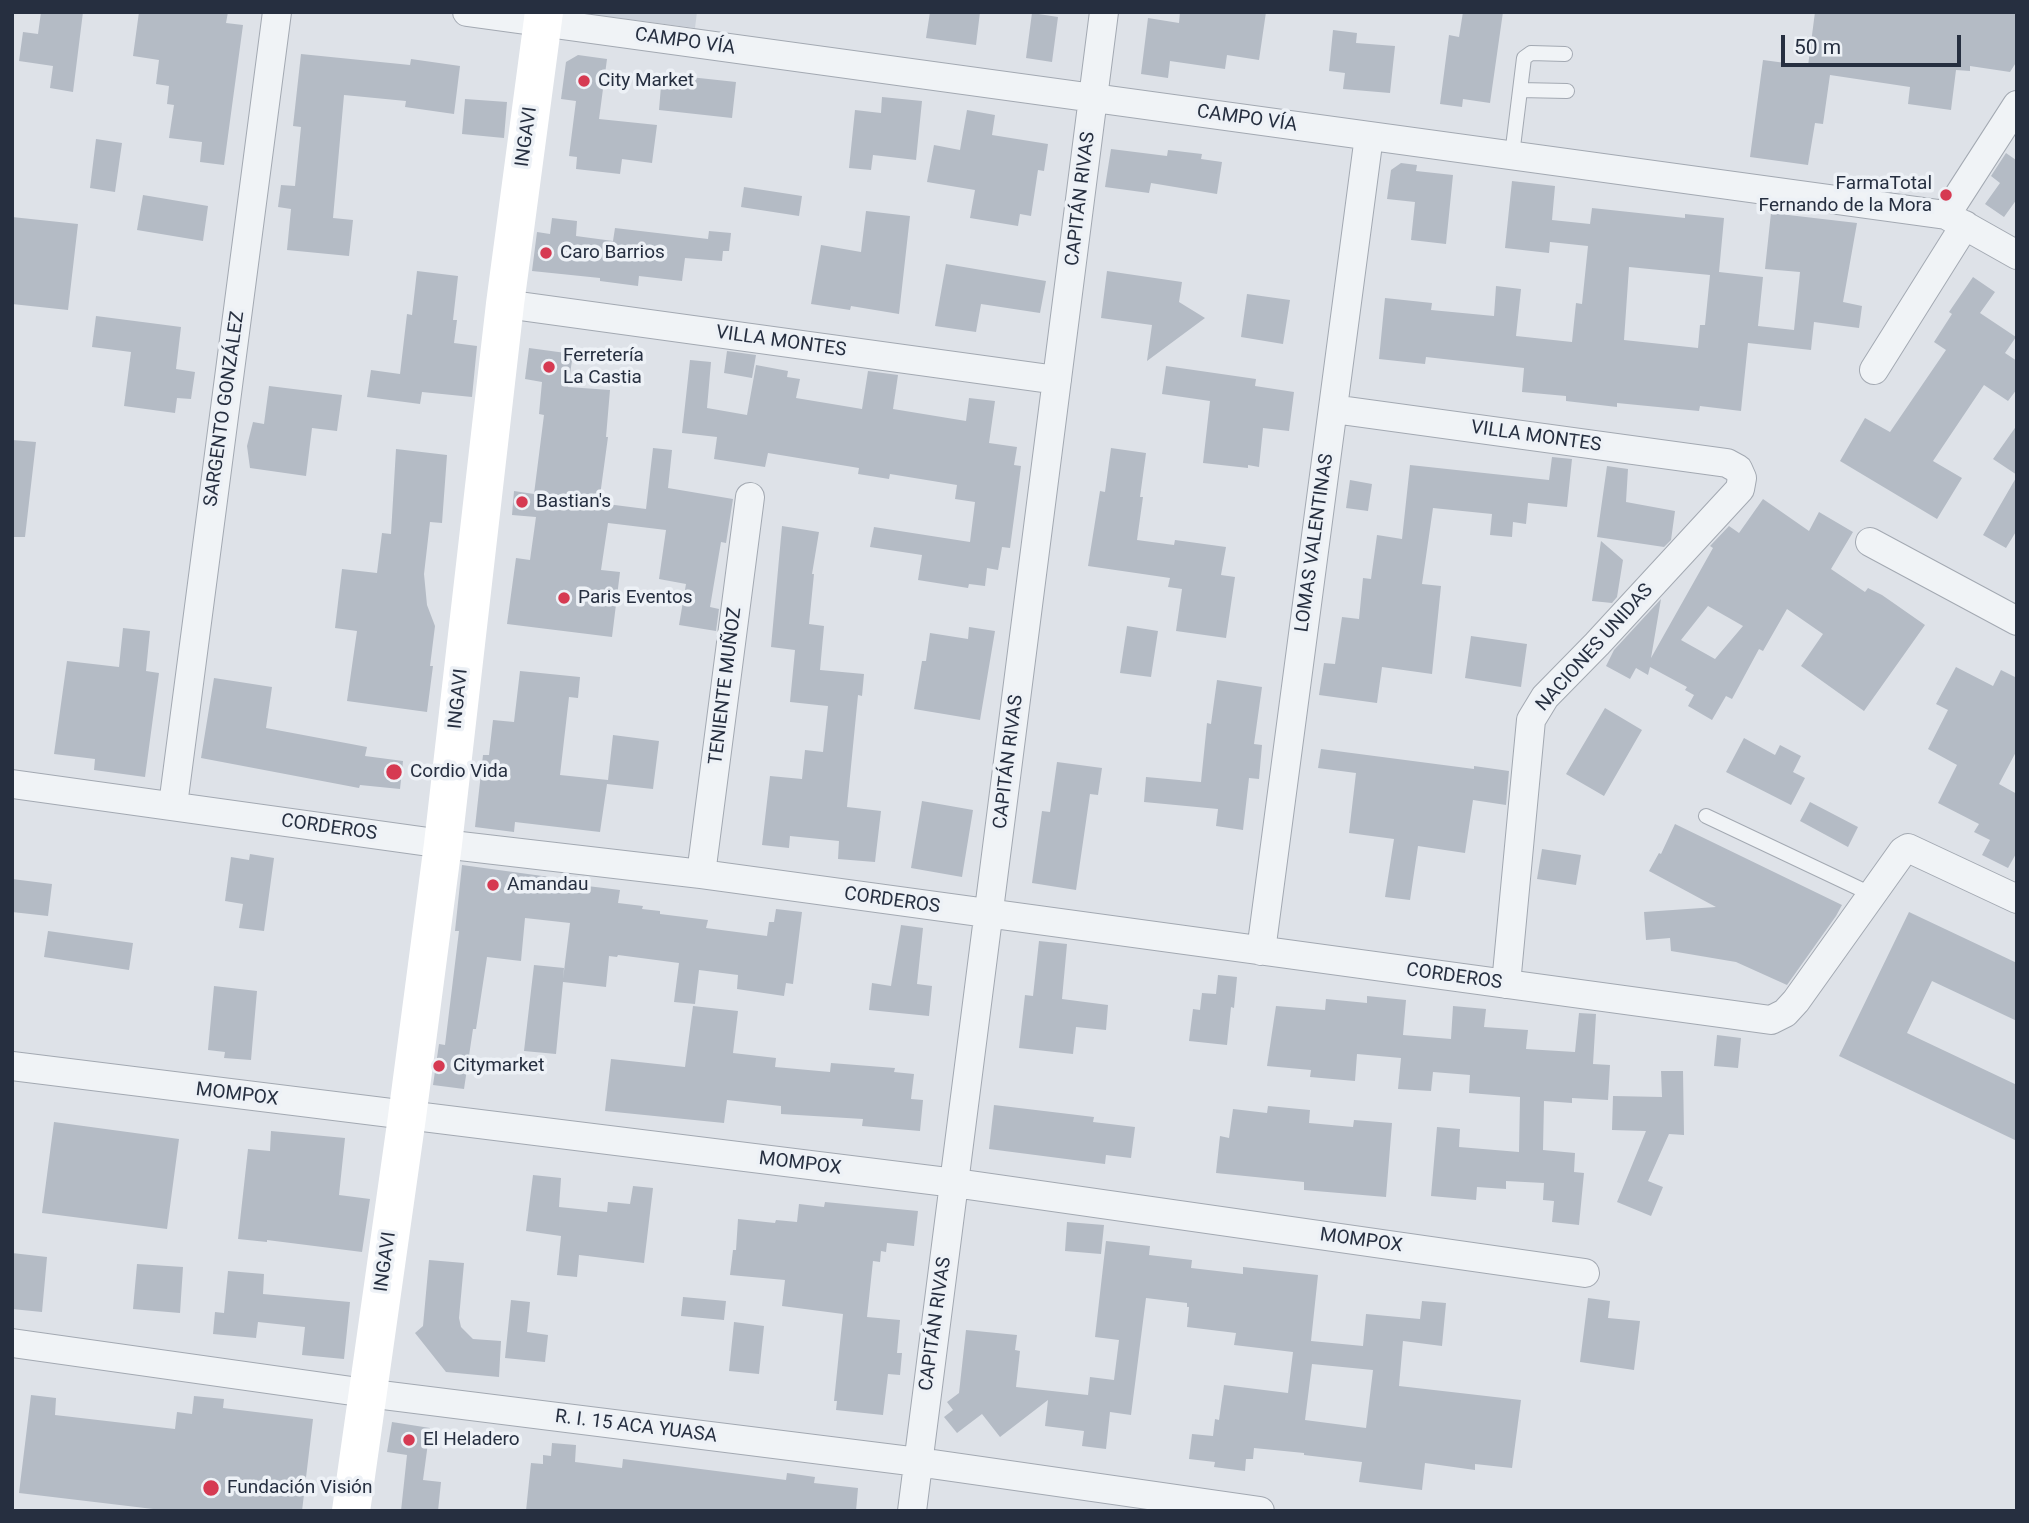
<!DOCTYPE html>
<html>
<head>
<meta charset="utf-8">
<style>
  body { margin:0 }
  #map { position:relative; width:2029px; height:1523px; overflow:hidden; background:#dee2e8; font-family:Roboto,sans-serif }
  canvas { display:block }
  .frame { position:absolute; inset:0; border:14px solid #262f40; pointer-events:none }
  .scale { position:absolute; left:1781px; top:35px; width:180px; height:32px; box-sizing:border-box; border:4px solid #262f40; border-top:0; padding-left:9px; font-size:21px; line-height:24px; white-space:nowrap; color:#262f40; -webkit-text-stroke:5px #edf1f6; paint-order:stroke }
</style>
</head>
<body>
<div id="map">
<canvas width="2029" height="1523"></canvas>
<div class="frame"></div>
<div class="scale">50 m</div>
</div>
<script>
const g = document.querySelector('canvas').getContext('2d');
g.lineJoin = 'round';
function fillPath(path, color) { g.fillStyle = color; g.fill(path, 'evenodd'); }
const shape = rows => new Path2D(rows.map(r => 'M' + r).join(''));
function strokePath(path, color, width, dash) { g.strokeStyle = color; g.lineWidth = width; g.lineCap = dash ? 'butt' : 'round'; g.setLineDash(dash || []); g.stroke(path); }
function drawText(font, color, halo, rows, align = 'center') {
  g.font = font + ' Roboto,sans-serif'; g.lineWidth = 7; g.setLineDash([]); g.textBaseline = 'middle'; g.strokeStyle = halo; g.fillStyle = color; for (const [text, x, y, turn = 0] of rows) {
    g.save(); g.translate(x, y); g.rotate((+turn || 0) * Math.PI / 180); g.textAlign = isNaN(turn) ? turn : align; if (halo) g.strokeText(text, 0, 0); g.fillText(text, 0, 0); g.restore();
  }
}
fillPath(shape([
  [573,12,697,12,695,28]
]), '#cbd1da');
fillPath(shape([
  [41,12,83,12,73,92,50,88,53,66,19,61,23,32,38,34],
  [139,12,228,12,226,23,243,25,224,165,200,162,202,142,169,138,174,105,167,104,169,86,156,84,159,60,133,56],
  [930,12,980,12,976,45,926,38],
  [1180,12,1266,12,1259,60,1227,55,1225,69,1170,61,1168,78,1141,74,1148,18,1179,23],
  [1463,12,1503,12,1490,103,1463,99,1462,107,1440,104,1449,35,1459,37],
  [1815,12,2017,12,2017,61,2010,72,1970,66,1970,71,1956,70,1951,110,1908,104,1910,87,1830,75,1823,124,1815,123,1808,165,1750,157,1763,60,1808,66],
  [1032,13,1058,17,1052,62,1026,58],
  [1333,30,1357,33,1356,43,1395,46,1390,93,1343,89,1345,73,1329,71],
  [301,54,410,65,411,59,460,66,454,114,405,107,406,101,344,95,333,218,353,220,349,256,287,250,291,209,278,207,281,185,295,186,301,127,293,126],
  [578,55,607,59,599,119,657,125,652,163,622,159,620,174,576,169,577,157,569,156,576,101,561,99,566,62],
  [662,74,736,82,732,118,659,110],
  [882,97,922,101,916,160,873,155,871,170,849,168,855,110,881,113],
  [465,99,507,102,504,138,462,134],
  [967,110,995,115,992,135,1048,144,1044,171,1038,170,1031,216,1020,214,1018,226,970,218,975,190,927,182,934,145,960,150],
  [96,139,122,143,115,192,90,188],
  [1111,149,1167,156,1168,150,1202,154,1201,159,1222,162,1217,194,1151,183,1149,193,1105,187],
  [2006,153,2016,160,2017,158,2017,199,2004,217,1985,204,2000,183,1991,176],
  [1401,163,1417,165,1416,171,1453,175,1446,244,1411,240,1415,202,1387,199,1391,170],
  [1512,181,1555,186,1552,220,1590,224,1592,208,1685,218,1685,214,1724,218,1719,272,1763,277,1758,326,1794,330,1800,272,1765,269,1771,213,1857,223,1843,302,1862,306,1859,328,1814,322,1811,350,1748,343,1741,411,1700,406,1699,411,1617,403,1617,407,1566,401,1566,396,1522,392,1524,368,1426,357,1425,364,1379,359,1385,298,1432,303,1431,310,1494,316,1496,286,1521,289,1516,336,1572,342,1576,303,1582,304,1588,246,1550,242,1549,253,1505,248],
  [1629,267,1710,275,1705,325,1700,325,1698,348,1624,340],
  [744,187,802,196,799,216,741,207],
  [143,195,208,206,203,241,137,230],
  [866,211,910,216,899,314,851,306,850,310,811,304,821,245,861,252],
  [12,217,78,224,68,310,12,304],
  [552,218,577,221,576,236,613,241,615,228,708,239,709,231,731,233,729,251,723,251,722,261,685,258,682,281,639,276,638,286,600,281,600,278,532,271,537,232,550,234],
  [946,264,1046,281,1040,313,981,304,976,332,935,326],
  [417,271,458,276,453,320,457,320,454,343,477,346,472,397,422,392,420,404,367,397,371,370,400,374,407,314,412,315],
  [1107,271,1182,282,1179,302,1205,318,1147,361,1152,325,1101,318],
  [1973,277,1995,292,1980,313,2016,337,2005,353,2017,361,2017,389,2008,401,1984,385,1933,461,1962,478,1937,519,1840,461,1865,418,1890,432,1946,350,1934,342,1952,314,1949,312],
  [1247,294,1290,300,1283,344,1241,337],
  [96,316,181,327,176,369,195,372,191,399,177,398,175,413,124,406,131,352,92,347],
  [529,348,573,354,568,387,610,390,606,437,608,437,599,503,646,509,653,448,672,450,668,488,733,499,726,543,721,542,710,607,719,609,716,631,679,625,686,584,659,579,666,530,608,523,601,570,620,572,612,637,507,624,516,558,530,560,536,517,512,515,514,491,534,494,544,415,539,414,542,382,525,379],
  [727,351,756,355,752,378,724,373],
  [690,360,711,362,707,408,747,415,756,365,788,371,787,377,800,379,796,398,862,409,868,371,898,375,893,409,966,421,969,398,995,401,989,443,1017,447,1014,465,1021,466,1010,548,1002,547,998,570,987,568,985,586,969,584,968,588,918,580,922,555,870,547,874,527,970,542,975,502,955,499,957,485,890,474,889,479,858,474,859,468,768,453,765,467,714,459,717,437,682,433],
  [1166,366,1256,379,1255,386,1294,392,1289,431,1263,428,1259,467,1248,465,1248,468,1203,463,1210,401,1162,394],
  [269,386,342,395,337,431,312,428,306,476,250,468,247,446,253,422,264,424],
  [2017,425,2017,475,1993,459],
  [12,440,36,442,25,537,12,537],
  [1111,448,1146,453,1140,497,1143,497,1137,540,1174,545,1175,540,1226,547,1221,575,1235,577,1226,638,1176,631,1182,589,1168,587,1170,578,1088,566,1100,491,1105,492],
  [396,449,447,455,442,523,430,522,424,574,427,605,435,626,430,666,433,666,427,712,347,701,357,631,335,628,342,569,377,573,382,533,391,534],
  [1552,457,1572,459,1567,507,1528,503,1526,524,1513,522,1512,537,1490,535,1492,514,1433,508,1422,584,1441,586,1432,674,1382,667,1377,703,1319,695,1324,663,1335,664,1342,617,1359,619,1363,578,1371,579,1377,535,1402,539,1410,465,1549,480],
  [1607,466,1628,469,1626,502,1675,511,1671,540,1664,547,1597,537],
  [2017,476,2017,530,2006,548,1983,535],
  [1350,480,1372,484,1368,511,1346,508],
  [1763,499,1809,531,1819,512,1853,532,1831,569,1865,592,1868,588,1882,595,1925,625,1864,711,1801,666,1823,634,1787,609,1763,651,1759,649,1732,699,1726,696,1712,720,1688,706,1694,695,1685,690,1687,687,1650,667,1648,675,1636,668,1630,679,1606,666,1614,650,1661,599,1651,658,1713,548,1710,546,1729,526,1739,533],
  [1708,606,1743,626,1715,659,1681,640],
  [782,526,819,532,812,574,814,574,809,624,824,626,820,670,864,674,862,696,858,695,847,807,881,811,875,862,838,859,839,841,790,836,789,848,762,845,770,776,802,779,805,750,823,752,828,706,790,702,795,650,771,647],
  [1601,541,1623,560,1617,597,1612,603,1592,601],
  [1127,626,1158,631,1151,677,1120,673],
  [969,627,995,631,980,720,914,709,922,661,926,661,930,633,968,639],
  [123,628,150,631,146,671,159,673,145,777,94,770,95,759,54,754,67,661,119,667],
  [1471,636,1527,644,1521,687,1465,678],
  [1956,667,1993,686,2001,670,2017,678,2017,750,1999,784,2017,794,2017,852,2008,868,1982,855,1990,840,1974,832,1979,824,1938,803,1957,765,1928,749,1948,710,1936,704],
  [520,671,580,677,578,698,569,697,560,775,608,780,613,735,659,741,653,789,607,784,600,832,515,822,514,832,475,827,483,755,489,755,493,720,514,722],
  [214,678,272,687,266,728,367,747,365,756,403,761,400,789,360,785,359,788,201,758],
  [1217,680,1262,687,1254,744,1262,745,1259,779,1249,778,1243,830,1216,826,1218,809,1144,802,1146,777,1201,782,1207,723,1211,724],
  [1605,708,1642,730,1604,796,1566,774],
  [1744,738,1775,755,1780,745,1801,756,1793,772,1805,778,1791,805,1726,772],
  [1321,749,1474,769,1474,766,1509,771,1506,805,1473,800,1465,853,1418,846,1410,900,1385,897,1394,839,1349,833,1356,773,1318,768],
  [1057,762,1102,768,1098,795,1090,794,1076,890,1032,883,1042,811,1050,812],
  [922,801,973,810,962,877,911,868],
  [1810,802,1858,827,1848,847,1800,821],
  [1675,824,1842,905,1836,916,1787,985,1736,962,1671,951,1670,938,1646,940,1644,912,1716,907,1649,871,1659,853,1661,854],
  [1542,849,1581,855,1576,885,1537,879],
  [250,854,274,858,264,931,239,928,243,904,225,901,231,857,249,860],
  [462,865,579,881,579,885,620,890,618,903,643,906,642,909,660,911,660,914,708,920,706,928,767,936,769,922,774,922,776,909,802,912,793,984,786,983,784,996,737,989,738,975,699,970,695,1004,674,1002,679,963,618,955,617,957,609,956,606,987,563,982,556,1054,524,1051,534,965,564,968,563,979,570,923,525,918,521,961,487,957,476,1029,473,1029,464,1089,433,1085,439,1044,445,1045,459,931,455,931],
  [12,879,52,884,48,916,12,912],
  [1909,912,2017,963,2017,1021,1932,981,1907,1033,2017,1085,2017,1141,1839,1056],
  [901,925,923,928,917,984,932,986,929,1016,869,1010,872,983,891,986],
  [48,931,133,943,129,970,44,957],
  [1039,941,1067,944,1062,999,1108,1005,1106,1030,1076,1027,1073,1054,1019,1048,1025,995,1033,996],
  [1218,975,1237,977,1234,1008,1231,1007,1227,1045,1189,1041,1193,1009,1200,1010,1202,993,1216,994],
  [214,986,257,991,251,1060,224,1058,225,1052,208,1050],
  [1367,996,1406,1000,1403,1035,1451,1039,1453,1006,1486,1009,1484,1027,1528,1030,1526,1049,1575,1052,1579,1013,1596,1014,1593,1064,1610,1065,1608,1100,1572,1098,1572,1103,1544,1101,1543,1150,1575,1153,1574,1172,1584,1173,1579,1225,1552,1222,1554,1201,1543,1200,1544,1183,1506,1181,1506,1189,1477,1187,1476,1200,1431,1196,1437,1127,1460,1129,1459,1147,1519,1152,1520,1097,1469,1093,1470,1075,1433,1072,1431,1091,1398,1089,1401,1058,1357,1054,1355,1081,1310,1077,1311,1070,1267,1066,1276,1006,1325,1010,1326,999,1367,1003],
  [693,1006,738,1011,733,1053,776,1058,775,1067,830,1072,831,1063,895,1068,894,1072,914,1074,911,1099,923,1100,920,1131,862,1126,863,1119,781,1114,781,1106,727,1100,724,1123,605,1111,611,1059,685,1067],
  [1717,1035,1741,1038,1738,1068,1714,1066],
  [1661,1071,1683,1071,1684,1135,1669,1134,1648,1181,1663,1187,1651,1216,1617,1202,1646,1131,1612,1130,1613,1096,1662,1097],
  [994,1105,1094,1117,1093,1122,1135,1127,1131,1158,1106,1155,1105,1164,989,1149],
  [1268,1106,1310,1110,1309,1123,1353,1127,1354,1120,1392,1123,1386,1197,1304,1190,1304,1182,1216,1173,1220,1136,1229,1138,1233,1109,1267,1113],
  [54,1122,179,1139,167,1229,42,1213],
  [271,1131,345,1138,339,1195,370,1199,362,1252,267,1240,267,1242,238,1239,248,1149,270,1151],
  [533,1175,561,1178,559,1207,607,1212,608,1202,630,1204,633,1186,653,1188,644,1263,579,1255,577,1277,557,1275,561,1236,526,1231],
  [825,1202,918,1211,914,1246,887,1243,886,1252,881,1251,880,1262,873,1261,867,1317,900,1320,897,1353,902,1353,900,1375,888,1374,883,1415,836,1410,837,1401,834,1401,843,1314,782,1306,785,1280,730,1275,733,1250,736,1250,738,1219,775,1223,776,1220,797,1222,799,1204,824,1207],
  [1067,1222,1104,1225,1101,1254,1065,1251],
  [1106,1241,1150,1246,1149,1255,1192,1260,1191,1268,1243,1274,1243,1267,1318,1275,1311,1341,1363,1346,1366,1314,1420,1319,1422,1301,1446,1303,1442,1346,1403,1341,1399,1386,1521,1400,1512,1468,1475,1464,1475,1470,1425,1463,1422,1490,1359,1482,1362,1462,1304,1455,1304,1453,1254,1448,1253,1459,1246,1459,1245,1471,1214,1467,1215,1462,1189,1459,1192,1434,1213,1436,1215,1419,1219,1420,1224,1385,1288,1393,1293,1352,1234,1345,1236,1333,1187,1327,1189,1307,1187,1307,1187,1303,1146,1298,1131,1415,1110,1412,1106,1449,1082,1446,1084,1431,1045,1426,1048,1400,1000,1437,982,1414,957,1433,944,1417,953,1410,947,1402,959,1393,966,1330,1017,1335,1015,1350,1020,1351,1016,1387,1088,1395,1090,1377,1114,1380,1119,1340,1095,1337],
  [1312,1364,1373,1370,1366,1428,1305,1420],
  [12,1253,47,1257,42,1312,12,1309],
  [429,1260,464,1263,459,1318,461,1327,473,1339,501,1341,499,1377,446,1372,415,1333,423,1326],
  [137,1264,183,1267,180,1313,133,1309],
  [228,1271,264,1274,263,1294,350,1302,344,1359,302,1355,305,1327,258,1322,256,1338,213,1334,215,1312,224,1313],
  [683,1297,726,1301,724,1320,681,1316],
  [1588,1298,1610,1301,1608,1318,1640,1321,1634,1370,1580,1362],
  [511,1300,530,1302,527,1332,548,1335,545,1362,505,1358],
  [734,1322,764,1326,759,1374,729,1371],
  [31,1395,56,1398,55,1415,175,1429,177,1412,192,1414,194,1396,224,1399,223,1408,313,1419,302,1511,170,1511,19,1493],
  [392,1422,430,1428,423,1480,441,1482,438,1511,401,1511,407,1455,387,1452],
  [552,1443,576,1445,575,1462,622,1468,623,1459,786,1480,787,1473,815,1477,814,1483,858,1488,856,1511,526,1511,531,1463,543,1464,543,1455,551,1456]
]), '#b4bbc5');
const service = shape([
  [1520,90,1567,91],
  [1512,155,1524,58,1531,53,1565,54],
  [1706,816,1873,895]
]);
const minor = shape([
  [467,12,1946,215,2017,255],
  [1946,215,2017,105],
  [505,304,1057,380],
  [1874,370,1965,225],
  [1333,409,1727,463,1738,469,1742,478,1740,489,1597,644,1545,697,1531,720,1506,984],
  [1870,542,2017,621],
  [12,784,443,844,701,874,1771,1020,1785,1013,1796,1001,1903,851,1908,848,2017,899],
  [173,805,277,12],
  [701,874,750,497],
  [1261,951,1369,136],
  [12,1066,955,1183,1585,1273],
  [12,1343,366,1393,918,1462,1260,1511],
  [912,1511,1104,12]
]);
strokePath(service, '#a3a9b2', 16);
strokePath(minor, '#a3a9b2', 30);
strokePath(service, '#f0f3f6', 14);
strokePath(minor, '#f0f3f6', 28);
strokePath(shape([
  [351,1511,407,1117,443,844,505,304,544,12]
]), '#fff', 38);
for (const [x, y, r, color] of [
  [584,81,7,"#d63a52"],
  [1946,195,7,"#d63a52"],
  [546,253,7,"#d63a52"],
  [549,367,7,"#d63a52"],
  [522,502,7,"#d63a52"],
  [564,598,7,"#d63a52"],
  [394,772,9,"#d63a52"],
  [493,885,7,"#d63a52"],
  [439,1066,7,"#d63a52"],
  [409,1440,7,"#d63a52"],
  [211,1488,9,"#d63a52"]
]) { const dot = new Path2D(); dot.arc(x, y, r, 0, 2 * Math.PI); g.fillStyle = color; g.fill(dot); strokePath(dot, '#edf1f6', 2.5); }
drawText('19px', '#262f40', '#edf1f6', [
  ["CAMPO VÍA",685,42,8],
  ["CAMPO VÍA",1247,119,8],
  ["INGAVI",527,137,-82],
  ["CAPITÁN RIVAS",1081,199,-83],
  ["VILLA MONTES",781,342,8],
  ["SARGENTO GONZÁLEZ",225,409,-82],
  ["VILLA MONTES",1536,437,8],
  ["LOMAS VALENTINAS",1315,543,-82],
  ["NACIONES UNIDAS",1595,648,-48],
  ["TENIENTE MUÑOZ",726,686,-83],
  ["INGAVI",459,699,-84],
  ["CAPITÁN RIVAS",1009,762,-83],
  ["CORDEROS",329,828,8],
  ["CORDEROS",892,901,8],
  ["CORDEROS",1454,977,8],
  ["MOMPOX",237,1095,7],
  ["MOMPOX",800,1164,7],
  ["MOMPOX",1361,1241,8],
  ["INGAVI",386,1262,-82],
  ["CAPITÁN RIVAS",936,1324,-82],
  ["R. I. 15 ACA YUASA",636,1427,7]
]);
drawText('19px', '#262f40', '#edf1f6', [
  ["City Market",598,81],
  ["FarmaTotal",1932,184,"right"],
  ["Fernando de la Mora",1932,206,"right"],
  ["Caro Barrios",560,253],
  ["Ferretería",563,356],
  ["La Castia",563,378],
  ["Bastian's",536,502],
  ["Paris Eventos",578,598],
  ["Cordio Vida",410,772],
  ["Amandau",507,885],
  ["Citymarket",453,1066],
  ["El Heladero",423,1440],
  ["Fundación Visión",227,1488]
], 'left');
</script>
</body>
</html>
